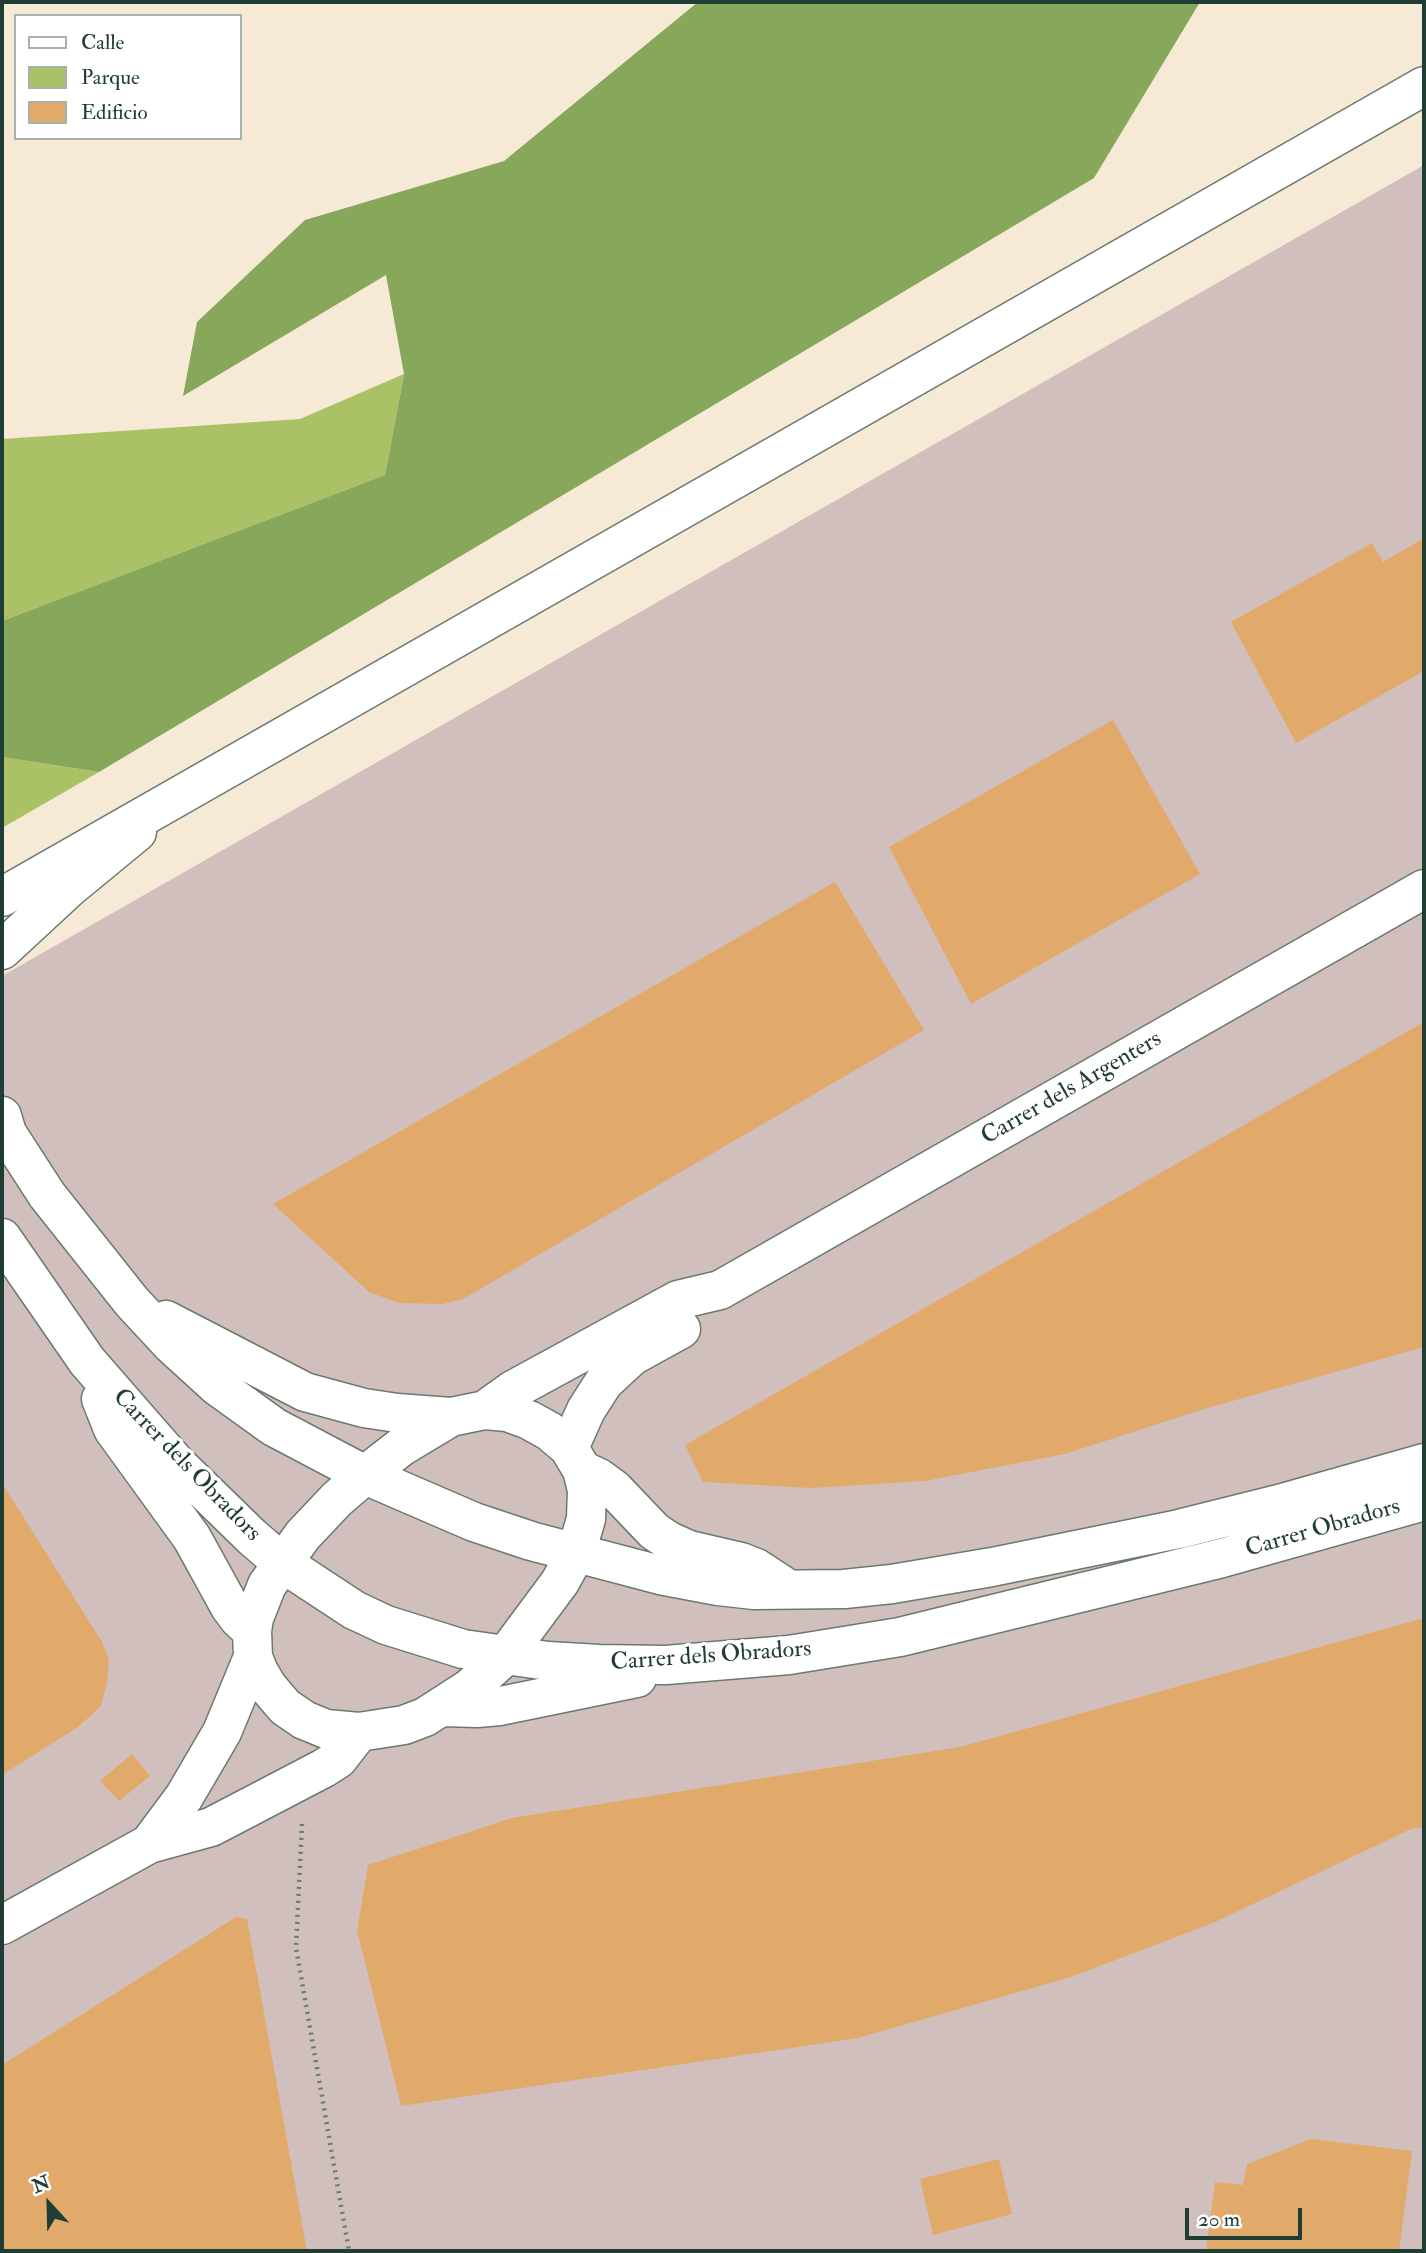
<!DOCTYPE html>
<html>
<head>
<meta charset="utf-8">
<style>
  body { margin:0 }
  #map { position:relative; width:1426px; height:2253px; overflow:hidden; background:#f6ead6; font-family:"IM FELL Double Pica",serif }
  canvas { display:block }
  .frame { position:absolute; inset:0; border:4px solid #1f3d34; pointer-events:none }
  .legend { position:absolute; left:14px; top:14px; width:228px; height:126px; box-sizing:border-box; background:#fff; border:2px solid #a5b1ae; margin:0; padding:9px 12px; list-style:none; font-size:21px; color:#1f3d34 }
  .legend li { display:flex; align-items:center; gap:14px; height:35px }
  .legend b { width:35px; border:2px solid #a5b1ae }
  .north { position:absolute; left:14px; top:2169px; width:70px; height:70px; -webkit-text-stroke:5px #fff; paint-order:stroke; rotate:338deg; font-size:19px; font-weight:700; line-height:28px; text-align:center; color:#1f3d34 }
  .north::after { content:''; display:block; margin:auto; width:24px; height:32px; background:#1f3d34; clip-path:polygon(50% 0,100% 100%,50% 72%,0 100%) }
  .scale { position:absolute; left:1185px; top:2208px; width:117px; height:32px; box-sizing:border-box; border:4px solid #1f3d34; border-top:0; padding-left:9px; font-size:21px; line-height:24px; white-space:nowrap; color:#1f3d34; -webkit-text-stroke:5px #fff; paint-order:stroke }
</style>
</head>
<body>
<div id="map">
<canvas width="1426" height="2253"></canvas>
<div class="frame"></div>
<ul class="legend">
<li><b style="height:9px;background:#fff"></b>Calle</li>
<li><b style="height:19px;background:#aac166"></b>Parque</li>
<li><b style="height:19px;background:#e2aa6a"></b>Edificio</li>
</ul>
<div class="north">N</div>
<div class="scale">20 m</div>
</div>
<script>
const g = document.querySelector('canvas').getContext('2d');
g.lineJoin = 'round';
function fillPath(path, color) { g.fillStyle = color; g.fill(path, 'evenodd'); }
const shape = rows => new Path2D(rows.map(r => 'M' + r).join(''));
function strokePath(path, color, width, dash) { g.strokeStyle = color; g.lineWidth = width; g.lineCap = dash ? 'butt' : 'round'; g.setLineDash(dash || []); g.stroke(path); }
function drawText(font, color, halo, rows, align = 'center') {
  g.font = font + ' "IM FELL Double Pica",serif'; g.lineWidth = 7; g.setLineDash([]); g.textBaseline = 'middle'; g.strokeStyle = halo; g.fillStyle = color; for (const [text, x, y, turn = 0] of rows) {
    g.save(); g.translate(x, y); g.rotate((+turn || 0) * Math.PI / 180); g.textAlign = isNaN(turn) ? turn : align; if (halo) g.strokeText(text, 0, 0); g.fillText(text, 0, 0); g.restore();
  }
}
fillPath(shape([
  [1424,165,1424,2251,2,2251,2,976]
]), '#d1bfbd');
fillPath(shape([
  [404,374,385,475,2,621,2,439,300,419],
  [2,757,99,772,2,828]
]), '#aac166');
fillPath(shape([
  [698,2,1200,2,1094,178,99,772,2,757,2,621,385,475,404,374,386,275,183,396,197,322,305,220,504,161]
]), '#87a75b');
fillPath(shape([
  [1424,538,1424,671,1296,743,1231,622,1372,543,1383,562],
  [1113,720,1200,874,971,1004,889,847],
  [835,882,924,1030,463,1299,443,1304,399,1303,369,1292,273,1204],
  [1424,1022,1424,1347,1204,1409,1065,1454,925,1481,811,1488,703,1482,685,1445],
  [2,1483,102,1642,109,1660,107,1684,100,1707,78,1727,2,1775],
  [1424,1618,1424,1827,1411,1829,1213,1923,1071,1977,858,2038,401,2106,357,1931,368,1865,512,1818,960,1747],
  [132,1754,150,1776,119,1801,100,1781],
  [236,1917,247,1919,307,2251,2,2251,2,2065],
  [1311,2139,1412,2151,1399,2251,1206,2251,1215,2182,1243,2185,1247,2164],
  [999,2159,1012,2214,933,2235,920,2179]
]), '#e2aa6a');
const minor = shape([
  [2,950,69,888,137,832],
  [2,1116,7,1133,47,1195,132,1302,172,1345,217,1386,274,1427,365,1475,474,1522,531,1541,660,1575,718,1586,754,1590,844,1589,892,1584,992,1567,1179,1529,1279,1504,1424,1463],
  [2,1238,87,1361,176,1463,252,1537,281,1562,354,1610,386,1625,463,1649,548,1661,599,1664,666,1665,789,1655,900,1637,1222,1558,1424,1501],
  [166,1320,305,1392,364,1408,397,1413,451,1417],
  [101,1399,113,1429,192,1538,230,1607,239,1619,252,1631],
  [485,1410,513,1390,678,1300,720,1290,1424,889],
  [485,1410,507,1412,529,1420,549,1431,569,1448,582,1470,587,1490,586,1519,576,1553,560,1582,505,1656,470,1688,425,1717,404,1725,359,1732,326,1729,304,1720,285,1707,268,1687,259,1672,253,1657,252,1631,254,1618,267,1585,303,1535,337,1499,365,1475,401,1447,451,1417,485,1410],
  [569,1448,586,1410,604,1382,632,1356,681,1329],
  [582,1470,599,1478,614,1489,654,1531,669,1541,689,1550,741,1562,756,1568,782,1585],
  [443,1707,477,1708,500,1706,637,1678],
  [149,1844,184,1797,222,1732,253,1657],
  [2,1925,149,1844,211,1827,324,1768,338,1759,359,1732]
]);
const major = shape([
  [2,897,1424,86]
]);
strokePath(minor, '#6a7a6d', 41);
strokePath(major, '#6a7a6d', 41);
strokePath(shape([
  [302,1824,296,1948,349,2251]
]), '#6a7a6d', 4.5, [2, 5]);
strokePath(minor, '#fff', 38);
strokePath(major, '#fff', 38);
drawText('24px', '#1f3d34', '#fff', [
  ["Carrer dels Argenters",1072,1089,-30],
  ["Carrer dels Obradors",186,1466,46],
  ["Carrer Obradors",1323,1529,-16],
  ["Carrer dels Obradors",711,1657,-4]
]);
</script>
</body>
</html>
